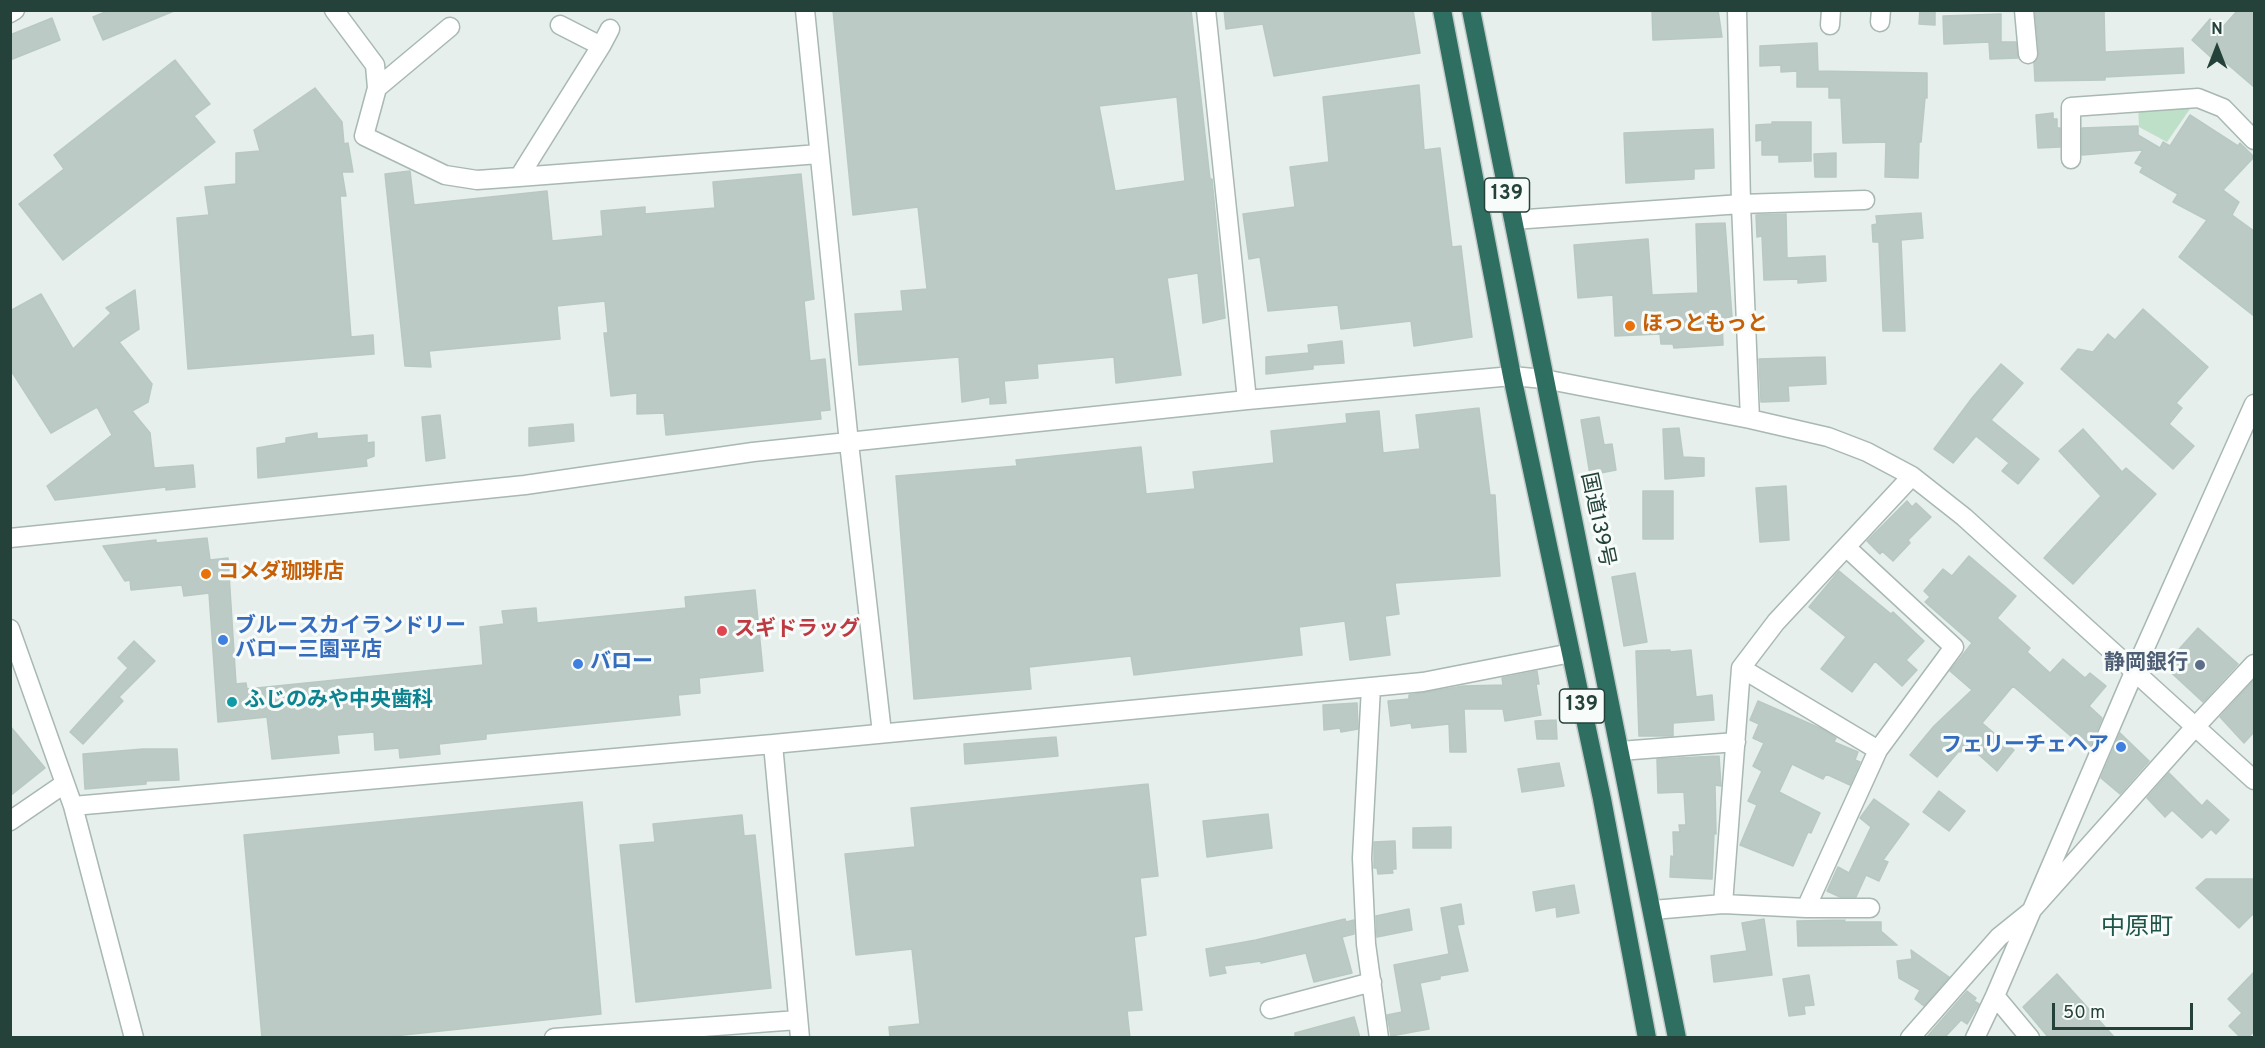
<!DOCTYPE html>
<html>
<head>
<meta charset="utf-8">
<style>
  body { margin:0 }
  #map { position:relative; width:2265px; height:1048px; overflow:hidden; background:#e6efeb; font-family:Overpass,sans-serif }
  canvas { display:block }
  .frame { position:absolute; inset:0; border:12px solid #24423a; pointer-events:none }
  .north { position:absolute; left:2187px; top:18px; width:60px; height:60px; -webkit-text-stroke:4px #f7fbf9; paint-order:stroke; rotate:0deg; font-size:16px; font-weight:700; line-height:24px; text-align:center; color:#24423a }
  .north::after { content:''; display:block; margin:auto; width:21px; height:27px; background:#24423a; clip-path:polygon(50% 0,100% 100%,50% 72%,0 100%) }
  .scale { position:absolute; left:2052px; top:1003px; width:141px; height:27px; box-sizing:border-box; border:3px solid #24423a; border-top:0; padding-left:8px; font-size:18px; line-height:21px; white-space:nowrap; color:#24423a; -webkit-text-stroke:4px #f7fbf9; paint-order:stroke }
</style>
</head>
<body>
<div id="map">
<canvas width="2265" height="1048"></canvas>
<div class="frame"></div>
<div class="north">N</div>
<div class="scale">50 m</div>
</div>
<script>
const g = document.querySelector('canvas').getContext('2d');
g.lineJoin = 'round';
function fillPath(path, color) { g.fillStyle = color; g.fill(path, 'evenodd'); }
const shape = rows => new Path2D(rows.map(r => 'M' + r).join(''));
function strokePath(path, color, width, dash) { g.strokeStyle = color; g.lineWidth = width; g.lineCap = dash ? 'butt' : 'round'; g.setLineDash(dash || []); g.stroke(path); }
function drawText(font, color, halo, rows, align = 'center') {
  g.font = font + ' Overpass,"Noto Sans JP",sans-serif'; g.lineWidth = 6; g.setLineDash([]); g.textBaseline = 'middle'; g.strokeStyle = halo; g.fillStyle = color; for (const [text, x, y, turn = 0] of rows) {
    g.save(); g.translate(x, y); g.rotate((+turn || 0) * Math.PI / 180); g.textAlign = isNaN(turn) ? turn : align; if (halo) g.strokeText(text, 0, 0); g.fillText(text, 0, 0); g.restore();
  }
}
fillPath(shape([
  [2138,102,2192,106,2167,142,2139,127]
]), '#bfe0c8');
const building = shape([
  [110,10,174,10,174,11,103,40,93,17,110,10],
  [833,10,1191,10,1210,179,1212,179,1225,318,1203,323,1198,273,1167,278,1181,375,1116,383,1114,357,1037,364,1038,378,1004,381,1006,403,990,404,990,397,962,402,959,357,859,365,855,314,903,311,901,291,927,289,918,207,853,215,833,10],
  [1177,97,1185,181,1115,191,1099,106,1177,97],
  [1224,10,1413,10,1420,53,1274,76,1263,24,1226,29,1224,10],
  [1652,10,1718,10,1722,37,1653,40,1652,10],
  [1920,10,1935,10,1935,25,1919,24,1920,10],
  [2035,10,2104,10,2105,52,2183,48,2184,73,2105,77,2105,80,2035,81,2034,63,2039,53,2035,10],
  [2238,10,2254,10,2254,87,2218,56,2214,60,2192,40,2210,19,2221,29,2238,10],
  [2001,14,2001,42,2016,42,2018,58,1990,59,1989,42,1944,44,1943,16,2001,14],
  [52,18,60,40,10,60,10,35,52,18],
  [1817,43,1818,71,1927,73,1927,98,1925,98,1921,142,1919,142,1918,178,1885,177,1886,142,1843,143,1841,98,1829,98,1829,87,1797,87,1797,71,1781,72,1781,65,1760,66,1760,46,1817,43],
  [175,60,210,104,194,116,215,142,63,260,19,204,64,169,54,155,175,60],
  [1419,85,1424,150,1440,148,1452,247,1461,246,1472,337,1414,346,1411,321,1341,329,1338,305,1268,311,1260,257,1249,259,1243,214,1295,207,1290,167,1329,162,1323,97,1419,85],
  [315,88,342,122,344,144,348,143,353,172,342,172,346,196,340,196,351,337,373,335,374,354,188,369,177,218,209,215,205,187,236,184,236,153,260,151,254,130,315,88],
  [2053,113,2053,119,2057,119,2057,128,2060,128,2060,147,2038,148,2036,115,2053,113],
  [2190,115,2238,146,2240,143,2254,157,2223,190,2239,202,2232,215,2254,231,2254,316,2179,257,2207,220,2173,202,2178,194,2140,172,2143,167,2135,163,2143,150,2082,155,2082,128,2138,126,2138,135,2160,148,2163,142,2170,146,2190,115],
  [1772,122,1811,122,1811,161,1779,162,1779,155,1762,155,1762,140,1756,141,1756,125,1772,124,1772,122],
  [1713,129,1714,168,1694,169,1694,179,1626,183,1624,133,1713,129],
  [1836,153,1836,177,1815,177,1814,154,1836,153],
  [410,171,414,205,547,191,552,241,603,236,601,211,645,207,645,214,715,208,713,182,801,174,814,299,804,301,810,361,825,359,830,410,820,411,821,419,666,435,664,413,637,414,637,393,611,396,604,333,608,333,605,301,557,306,560,339,429,351,431,367,405,366,385,174,410,171],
  [1921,213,1923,238,1901,240,1905,331,1883,331,1879,242,1873,242,1872,225,1877,224,1876,216,1921,213],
  [1786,214,1787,258,1825,256,1826,281,1798,283,1798,279,1764,280,1762,236,1757,237,1756,215,1786,214],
  [1725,223,1732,317,1722,318,1723,345,1674,348,1673,344,1661,344,1660,334,1615,336,1613,295,1578,298,1574,245,1648,239,1652,295,1698,293,1696,224,1725,223],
  [135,290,139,329,119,342,152,384,148,402,132,411,150,433,154,468,193,465,195,487,166,490,166,487,55,500,47,486,112,435,97,407,51,433,10,369,10,311,41,294,73,349,111,313,106,308,135,290],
  [2143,309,2208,367,2176,403,2182,408,2169,424,2194,446,2173,469,2061,369,2078,349,2093,352,2108,334,2115,340,2143,309],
  [1342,341,1344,363,1313,365,1313,369,1266,374,1266,357,1309,353,1308,345,1342,341],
  [1825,357,1826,384,1788,386,1789,401,1761,402,1759,359,1825,357],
  [2001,364,2023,383,1991,420,2039,459,2018,484,2002,471,2009,463,1976,436,1953,463,1934,449,1972,398,2001,364],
  [1479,408,1490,495,1495,495,1500,576,1395,583,1399,614,1385,616,1390,655,1350,660,1345,621,1299,627,1302,655,1134,675,1131,656,1029,667,1031,689,914,699,896,476,1017,466,1016,460,1141,447,1146,494,1195,489,1193,472,1274,463,1271,431,1347,423,1346,414,1379,411,1383,453,1420,449,1416,415,1479,408],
  [440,415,445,458,426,461,422,417,440,415],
  [1599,417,1604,445,1612,444,1616,470,1590,475,1581,420,1599,417],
  [573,424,574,441,529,446,529,428,573,424],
  [1679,428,1683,457,1704,458,1704,476,1665,479,1663,429,1679,428],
  [2083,429,2122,472,2126,468,2156,494,2073,584,2044,558,2101,496,2059,451,2083,429],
  [317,433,317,439,367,435,367,443,374,442,374,456,366,459,367,466,258,478,257,448,286,443,286,438,317,433],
  [1786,486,1789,540,1760,542,1756,488,1786,486],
  [1643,491,1673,491,1673,539,1643,539,1643,491],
  [1907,501,1912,507,1916,503,1931,517,1908,540,1910,543,1893,561,1882,551,1880,554,1867,541,1907,501],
  [207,538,210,560,228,558,236,684,246,683,247,689,483,665,480,627,504,624,502,611,536,608,537,623,686,608,685,597,755,590,763,671,699,678,700,693,678,695,680,715,486,734,486,739,439,744,440,754,400,758,399,748,375,750,374,732,337,735,339,753,272,759,267,717,218,722,209,593,184,596,182,585,131,590,130,580,125,581,103,546,156,540,156,543,207,538],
  [1969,556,2016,596,1997,618,2030,648,2027,652,2050,673,2063,659,2085,678,2090,673,2106,686,2089,706,2102,718,2088,751,2013,686,1982,723,2014,750,1997,771,1968,745,1960,752,1959,751,1937,777,1910,755,1934,726,1972,690,1950,671,1972,643,1925,602,1930,597,1924,591,1943,569,1952,576,1969,556],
  [1839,571,1891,614,1893,612,1924,641,1906,660,1917,670,1902,686,1875,661,1852,692,1821,669,1846,637,1809,607,1839,571],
  [1635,573,1647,642,1624,646,1612,577,1635,573],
  [2198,628,2238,664,2203,702,2164,666,2198,628],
  [134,641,155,661,119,697,123,701,83,744,70,732,128,668,118,658,134,641],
  [1670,650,1670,652,1691,650,1696,697,1712,695,1714,720,1673,723,1673,736,1639,736,1636,651,1670,650],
  [1537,671,1539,684,1536,684,1541,715,1505,721,1503,709,1464,709,1466,752,1450,752,1449,724,1412,728,1411,723,1391,726,1388,701,1409,699,1409,695,1463,686,1503,685,1502,678,1537,671],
  [2254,680,2254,732,2244,743,2220,717,2254,680],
  [1758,701,1822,729,1836,738,1834,742,1858,752,1855,760,1860,762,1850,785,1826,774,1823,779,1792,764,1779,792,1820,813,1811,833,1808,832,1793,866,1740,845,1757,805,1748,801,1762,771,1753,766,1764,743,1753,738,1759,724,1750,720,1758,701],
  [1357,703,1358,729,1341,732,1340,728,1324,730,1323,705,1357,703],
  [1556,720,1557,739,1537,739,1535,721,1556,720],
  [10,726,45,768,10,796,10,726],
  [2120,733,2149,761,2120,794,2101,778,2120,733],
  [1056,737,1058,756,965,764,964,744,1056,737],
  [143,749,177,749,179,780,146,781,146,784,85,789,83,754,143,749],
  [1719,756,1721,786,1715,785,1716,834,1714,833,1712,879,1670,877,1671,856,1674,857,1673,832,1680,832,1679,825,1686,825,1684,792,1658,793,1657,759,1719,756],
  [1559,763,1564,786,1522,792,1518,769,1559,763],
  [2169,773,2202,806,2207,800,2229,820,2216,834,2211,829,2202,838,2172,810,2165,817,2147,798,2169,773],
  [1148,784,1158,876,1140,878,1146,935,1134,937,1142,1010,1127,1011,1130,1038,890,1038,889,1027,920,1024,912,949,856,955,845,854,915,847,911,808,1148,784],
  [1939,791,1965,811,1949,831,1923,812,1939,791],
  [1874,799,1909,824,1883,860,1888,862,1879,881,1866,875,1856,897,1840,897,1827,891,1838,867,1849,873,1871,827,1860,818,1874,799],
  [582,802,601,1014,375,1038,262,1038,244,835,582,802],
  [1268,814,1272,848,1207,857,1203,821,1268,814],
  [742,815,744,836,755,835,771,988,636,1002,620,845,655,842,653,824,742,815],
  [1451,827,1451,848,1413,848,1413,828,1451,827],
  [1395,841,1396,869,1392,869,1393,873,1378,874,1377,868,1374,868,1374,842,1395,841],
  [2206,879,2254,879,2254,913,2239,928,2196,888,2206,879],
  [1574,885,1579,913,1557,917,1556,907,1536,911,1533,892,1574,885],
  [1461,904,1464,924,1457,925,1468,971,1440,976,1440,979,1420,983,1429,1029,1391,1036,1387,1015,1402,1012,1394,965,1449,954,1441,908,1461,904],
  [1409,909,1412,930,1377,937,1376,916,1409,909],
  [1345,919,1346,922,1354,920,1354,934,1342,937,1352,973,1314,982,1306,953,1261,963,1261,961,1224,966,1226,973,1210,976,1206,949,1256,940,1345,919],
  [1764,919,1772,975,1714,982,1711,956,1747,951,1742,923,1764,919],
  [1845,920,1844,922,1881,922,1881,931,1897,945,1798,946,1797,921,1845,920],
  [1911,950,1949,977,1924,1006,1915,999,1920,990,1899,978,1897,961,1912,959,1911,950],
  [2254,972,2254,1031,2248,1038,2241,1038,2229,1026,2242,1013,2228,999,2254,972],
  [2057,974,2115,1038,2049,1038,2023,1007,2057,974],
  [1809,975,1814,1005,1804,1006,1805,1014,1789,1016,1783,979,1809,975],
  [1967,991,1976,998,1974,1001,1979,1004,1967,1024,1961,1020,1944,1038,1926,1038,1967,991],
  [1354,1017,1360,1038,1295,1038,1295,1033,1354,1017]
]);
fillPath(building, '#bbcac4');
strokePath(building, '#b8c9c2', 1.5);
const minor = shape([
  [334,10,375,65,377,88,364,136,445,175,477,180,519,177,819,154],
  [805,10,849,443,882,733],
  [1206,10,1247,400],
  [1737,10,1741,204,1750,419],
  [2024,10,2028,54],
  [10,13,15,10],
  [1880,22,1881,10],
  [1830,25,1831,10],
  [601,46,610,29],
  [377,88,450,27],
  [2071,159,2071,107,2198,98,2223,108,2254,140],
  [519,177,601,46,560,25],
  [1513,220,1741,204,1865,200],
  [10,538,525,485,753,452,1247,400,1512,376,1544,379,1750,419,1828,437,1867,452,1912,476,1964,517,2254,780],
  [10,629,73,806,134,1038],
  [1741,668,1878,750],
  [1371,687,1362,858,1366,944,1379,1038],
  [773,744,800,1038],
  [1620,751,1736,742],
  [73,806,773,744,1371,687,1423,682,1571,653],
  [10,821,64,784],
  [1723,904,1741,668,1776,622,1912,476],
  [1806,908,1878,750,1954,647,1846,547],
  [1653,910,1723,904,1806,908,1870,908],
  [1995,996,2030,1038],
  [1270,1009,1372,982],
  [554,1038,798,1020],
  [1910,1038,1999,937,2030,912,2195,727,2254,664],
  [1975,1038,1995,996,2135,670,2254,404]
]);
const highway = shape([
  [1442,10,1512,376,1602,799,1647,1038],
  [1471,10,1677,1038]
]);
strokePath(minor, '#a8b8b2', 21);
strokePath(highway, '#c2cac8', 21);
strokePath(minor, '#fff', 18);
strokePath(highway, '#2f6f62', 18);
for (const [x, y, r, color] of [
  [1630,326,6,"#e8710a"],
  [206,574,6,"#e8710a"],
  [722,631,6,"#e0444e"],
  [223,640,6,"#3f7fe0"],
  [578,664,6,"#3f7fe0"],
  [2200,665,6,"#5c6f8a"],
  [232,702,6,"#0f9aa8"],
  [2121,747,6,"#3f7fe0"]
]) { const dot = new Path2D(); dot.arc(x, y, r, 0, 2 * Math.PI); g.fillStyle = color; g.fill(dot); strokePath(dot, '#f7fbf9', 2); }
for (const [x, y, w] of [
  [1507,195,45],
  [1582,706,45]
]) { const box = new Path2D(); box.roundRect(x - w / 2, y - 17, w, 34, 4.5); g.fillStyle = '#f7fbf9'; g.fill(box); strokePath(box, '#24423a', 1.5); }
drawText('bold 20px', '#24423a', null, [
  ["139",1507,195],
  ["139",1582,706]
]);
drawText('bold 21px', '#c56008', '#f7fbf9', [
  ["ほっともっと",1642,326],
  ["コメダ珈琲店",218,574]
], 'left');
drawText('21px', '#24423a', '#f7fbf9', [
  ["国道139号",1596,520,78]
]);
drawText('bold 21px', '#366cbe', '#f7fbf9', [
  ["ブルースカイランドリー",235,628],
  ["バロー三園平店",235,652],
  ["バロー",590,664],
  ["フェリーチェヘア",2109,747,"right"]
], 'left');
drawText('bold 21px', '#be3a42', '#f7fbf9', [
  ["スギドラッグ",734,631]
], 'left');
drawText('bold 21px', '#4e5e75', '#f7fbf9', [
  ["静岡銀行",2188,665]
], 'right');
drawText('bold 21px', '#0d838f', '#f7fbf9', [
  ["ふじのみや中央歯科",244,702]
], 'left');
drawText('24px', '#1f5548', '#f7fbf9', [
  ["中原町",2137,929]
]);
</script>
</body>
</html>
